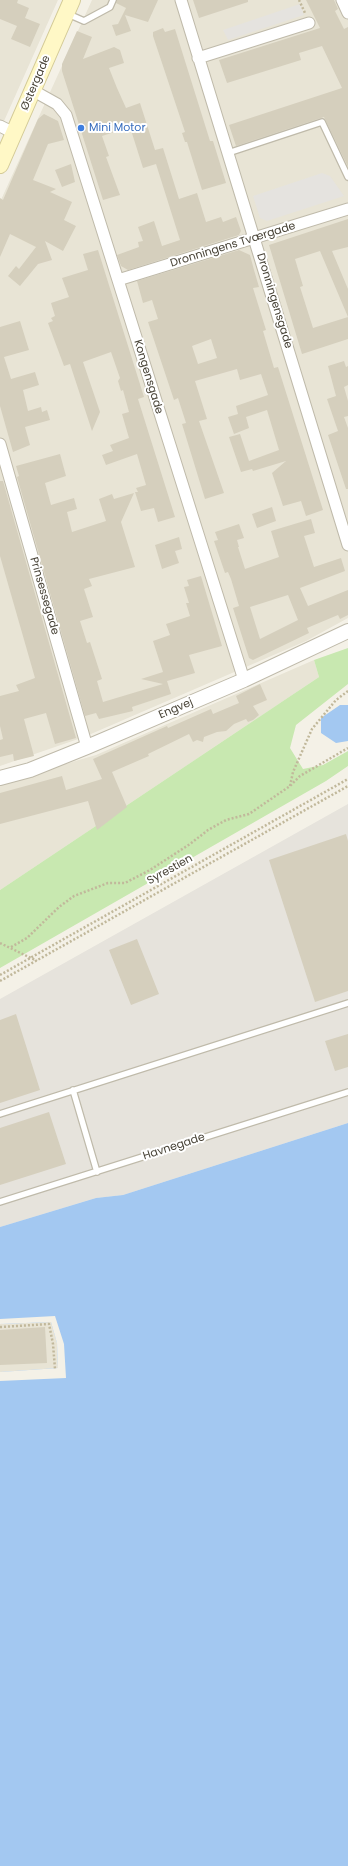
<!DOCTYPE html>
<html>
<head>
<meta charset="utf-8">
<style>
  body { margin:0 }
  canvas { display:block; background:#f4f1e7 }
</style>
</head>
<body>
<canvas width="348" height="1866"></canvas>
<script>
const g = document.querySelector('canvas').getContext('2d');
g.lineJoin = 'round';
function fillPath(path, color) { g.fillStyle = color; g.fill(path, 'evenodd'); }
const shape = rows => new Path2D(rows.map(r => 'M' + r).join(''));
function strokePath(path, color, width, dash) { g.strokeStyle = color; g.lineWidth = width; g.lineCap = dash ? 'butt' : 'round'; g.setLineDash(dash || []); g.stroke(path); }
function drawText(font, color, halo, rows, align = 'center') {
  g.font = font + ' Poppins,sans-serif'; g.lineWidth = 4; g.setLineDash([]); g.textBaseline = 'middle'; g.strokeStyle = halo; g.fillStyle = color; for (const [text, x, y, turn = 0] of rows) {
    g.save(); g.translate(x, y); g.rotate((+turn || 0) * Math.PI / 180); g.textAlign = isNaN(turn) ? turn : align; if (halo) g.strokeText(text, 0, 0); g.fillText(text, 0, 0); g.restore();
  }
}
fillPath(shape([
  [0,0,58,0,0,130],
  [92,0,348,0,348,618,306,641,84,737,0,766,0,202],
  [314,660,319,677,0,890,0,783,96,755],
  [51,1321,57,1343,58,1369,0,1372,0,1324]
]), '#e8e4d5');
fillPath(shape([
  [348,804,348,1123,123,1195,96,1198,0,1227,0,999]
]), '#e6e3dc');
fillPath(shape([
  [348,648,348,684,296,725,290,748,303,769,323,765,348,751,348,766,326,781,0,968,0,890,319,677,314,660]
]), '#c8e8b0');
fillPath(shape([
  [300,4,304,15,228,40,223,30],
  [322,173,330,176,344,196,267,221,260,218,253,196]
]), '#e5e3df');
fillPath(shape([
  [340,705,348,705,348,741,336,743,321,733,321,718],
  [348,1123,348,1866,0,1866,0,1372,58,1368,57,1343,51,1322,0,1324,0,1227,96,1198,123,1195]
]), '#a3c8f1');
fillPath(shape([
  [55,1316,64,1344,66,1378,0,1381,0,1372,58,1368,57,1343,51,1322,0,1324,0,1319]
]), '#f4f1e7');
fillPath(shape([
  [0,0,18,0,17,3,29,8,25,18,40,24,30,47,11,39,17,26,0,19],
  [117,0,158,0,148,22,125,15,131,31,116,36,112,25,118,24,126,8,116,3],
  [193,0,248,0,248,2,199,18],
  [306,0,334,0,338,9,335,11,344,29,348,27,348,167,324,117,236,146,229,125,342,88,322,46,299,53,301,60,227,83,219,60,320,28],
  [163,28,165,32,175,29,210,141,213,141,226,183,202,190,187,142,185,142,182,133,185,132,153,36,153,32],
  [77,31,92,37,83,59,114,47,120,50,124,63,109,68,117,88,126,108,140,103,155,150,163,148,179,199,197,193,206,222,221,217,223,222,236,217,241,231,239,235,128,270,121,266,117,255,139,247,138,242,143,241,138,227,154,221,162,246,180,240,156,164,143,168,130,127,102,136,109,156,106,157,120,195,103,200,62,71,62,64],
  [44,114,58,121,64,140,48,144,33,180,56,189,50,192,72,202,64,220,76,226,63,251,45,241,52,260,38,264,20,286,8,276,16,266,19,269,36,247,10,234,0,257,0,198,3,200,38,119],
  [71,164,75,182,62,187,55,170],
  [348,219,348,247,332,251,348,289,348,339,302,354,269,245],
  [320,251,348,317,313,328,300,287,303,286,295,259],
  [98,250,144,397,138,399,175,517,158,522,154,508,141,511,135,492,138,492,136,488,146,485,137,454,106,465,102,455,113,451,110,445,129,438,122,414,129,412,123,390,121,391,118,381,120,378,111,352,83,362,100,412,92,431,70,364,64,366,48,323,53,321,51,318,55,316,51,303,69,297,62,278,88,270,83,254],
  [239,250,250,255,254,270,259,287,253,288,266,330,263,331,274,368,278,367,323,510,306,516,301,501,283,506,272,473,286,461,253,471,252,469,241,472,229,437,240,434,249,461,279,450,267,410,246,417,249,428,234,434,228,417,238,414,236,406,268,395,261,374,240,380,237,369,195,381,207,419,199,421,224,493,205,499,182,424,186,423,178,398,174,400,148,322,158,319,152,300,143,303,137,281],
  [211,339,217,358,198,364,192,346],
  [20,321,29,350,4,357,11,379,35,372,39,385,23,390,28,411,41,407,42,412,47,410,50,420,25,427,30,445,13,452,0,406,0,327],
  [344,361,346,367,348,366,348,385,344,387,348,401,348,416,344,417,348,428,348,489,346,489,328,435,338,431,327,399,336,396,328,366],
  [60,454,66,476,45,483,51,505,74,498,77,509,67,512,72,532,106,521,99,499,112,494,114,499,134,493,121,522,135,567,89,579,92,586,84,589,93,617,80,621,87,643,90,642,102,679,97,681,103,702,163,684,141,679,163,672,153,641,170,635,166,624,190,616,186,603,189,603,184,587,189,586,187,580,201,576,222,646,189,655,195,673,167,681,171,694,132,707,133,711,99,719,96,713,85,716,17,477,19,476,16,466],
  [0,481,3,481,76,738,55,744,46,713,24,719,34,756,14,761,13,754,0,757,0,740,3,739,0,726,0,696,19,691,16,685,35,678,0,556],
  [272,507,276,521,257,528,252,514],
  [311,519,315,533,304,536,314,567,341,558,345,571,300,588,308,606,348,590,348,615,340,619,338,615,307,628,309,633,253,660,249,658,233,608,239,606,231,579,228,572,225,573,214,541,218,540,215,532,239,524,244,538,237,540,239,547,238,547,245,569,279,557,271,531],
  [288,595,298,620,260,639,250,607],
  [179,537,182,549,175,551,179,563,162,569,155,545],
  [260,684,267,700,253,706,259,715,253,720,248,722,246,719,234,724,226,731,217,732,204,737,203,742,197,740,193,742,189,734,148,754,149,756,112,772,127,807,97,830,88,801,0,824,0,793,62,776,66,790,102,779,93,759,167,726,168,728,211,709,213,714,239,703,236,696],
  [346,834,348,841,348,991,315,1002,269,860],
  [137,939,159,994,131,1005,109,950],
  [16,1014,40,1090,0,1103,0,1020],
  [348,1034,348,1067,335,1071,325,1041],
  [49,1112,66,1164,0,1185,0,1128],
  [45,1327,47,1363,0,1365,0,1330]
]), '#d5cfbd');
const service = shape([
  [68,14,84,21,110,7,113,0],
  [228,153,322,122,348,177],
  [73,1090,97,1172],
  [0,1114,348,1003],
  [0,1202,348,1092]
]);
const minor = shape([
  [181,0,348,545],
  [342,0,348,13],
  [198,58,309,23],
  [32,90,57,104,66,115,244,680],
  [0,126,14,133],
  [118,280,348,209],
  [0,444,87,747]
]);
const tertiary = shape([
  [0,778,30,770,87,747,244,680,348,631]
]);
const secondary = shape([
  [0,165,72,0]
]);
strokePath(service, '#bfbaaa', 8);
strokePath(minor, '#bfbaaa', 13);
strokePath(tertiary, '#bfbaaa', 16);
strokePath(secondary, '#d4cb97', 18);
strokePath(shape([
  [299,0,305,13],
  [290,786,293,772,312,729,336,700,348,691],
  [0,943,37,961],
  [11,947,27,938,59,907,74,896,108,883,125,883,150,870,190,844,208,830,226,820,249,814,290,786,300,776,348,748],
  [0,975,348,779],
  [0,981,348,786],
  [0,1327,49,1324,53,1344,55,1369]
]), '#c1b89b', 2.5, [2, 2]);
strokePath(service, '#fff', 5.5);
strokePath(minor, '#fff', 11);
strokePath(tertiary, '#fff', 14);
strokePath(secondary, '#fff8c6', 16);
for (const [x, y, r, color] of [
  [81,128,4,"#3f7fe0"]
]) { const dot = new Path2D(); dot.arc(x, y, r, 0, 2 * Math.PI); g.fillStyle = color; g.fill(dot); strokePath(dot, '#fff', 1.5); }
drawText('11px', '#474236', '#fff', [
  ["Østergade",36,83,-67],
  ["Dronningens Tværgade",233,245,-17],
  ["Dronningensgade",274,301,73],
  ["Kongensgade",148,377,73],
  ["Prinsessegade",44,596,74],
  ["Engvej",176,709,-23],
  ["Syrestien",170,870,-29],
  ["Havnegade",174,1147,-18]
]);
drawText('11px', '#366cbe', '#fff', [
  ["Mini Motor",89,128]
], 'left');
</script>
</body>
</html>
